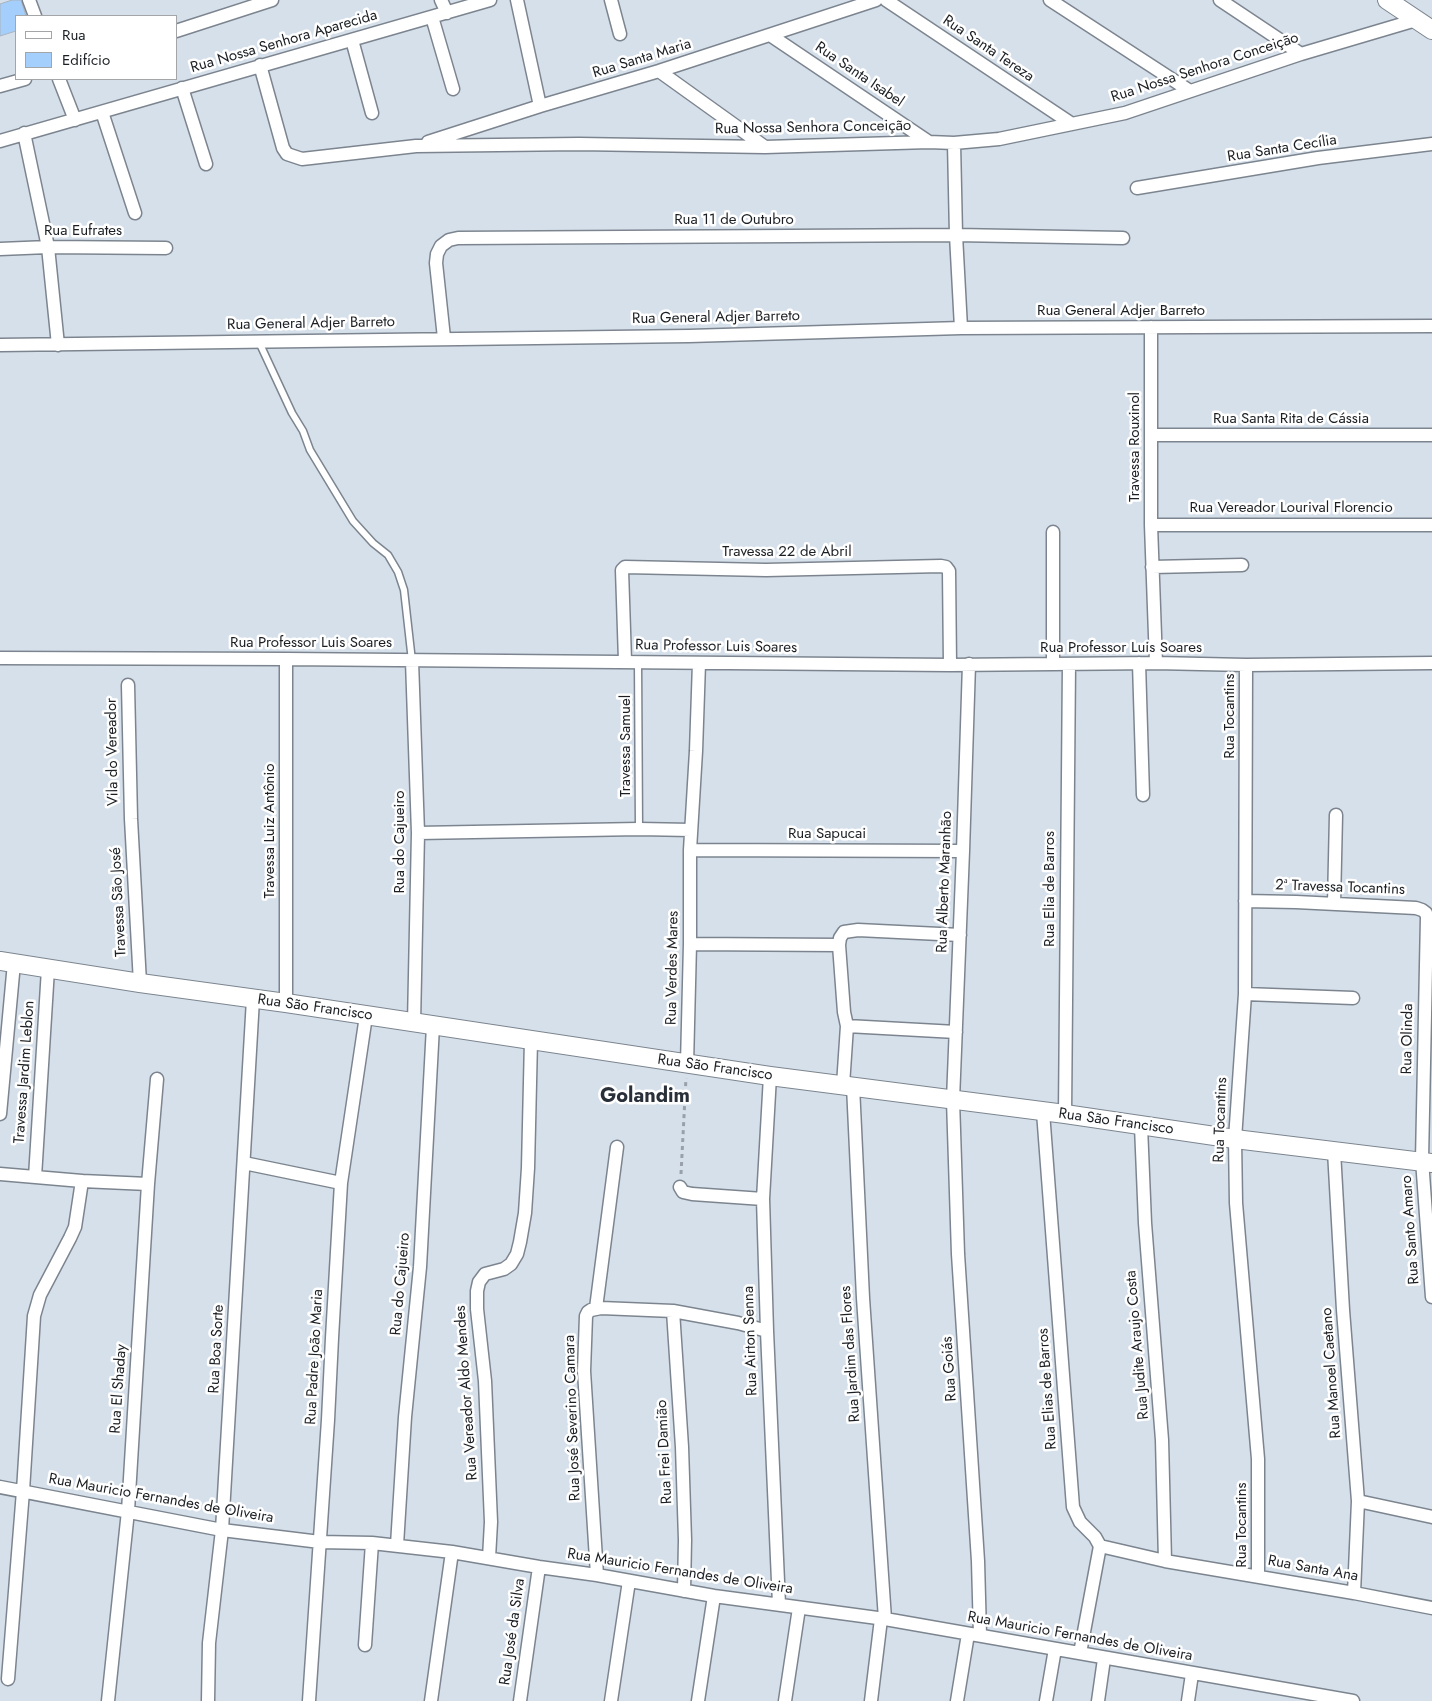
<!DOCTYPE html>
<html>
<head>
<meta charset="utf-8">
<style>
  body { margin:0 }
  #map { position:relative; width:1432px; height:1701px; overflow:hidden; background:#d6e0eb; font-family:Jost,sans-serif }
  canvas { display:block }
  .legend { position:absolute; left:15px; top:15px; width:162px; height:65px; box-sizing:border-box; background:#fff; border:1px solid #a4a5a7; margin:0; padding:6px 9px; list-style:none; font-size:15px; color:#1b1f23 }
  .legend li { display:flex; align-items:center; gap:10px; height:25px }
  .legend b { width:25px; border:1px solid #a4a5a7 }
</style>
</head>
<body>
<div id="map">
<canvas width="1432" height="1701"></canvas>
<ul class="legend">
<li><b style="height:6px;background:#fff"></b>Rua</li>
<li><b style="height:14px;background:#a4cefc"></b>Edifício</li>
</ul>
</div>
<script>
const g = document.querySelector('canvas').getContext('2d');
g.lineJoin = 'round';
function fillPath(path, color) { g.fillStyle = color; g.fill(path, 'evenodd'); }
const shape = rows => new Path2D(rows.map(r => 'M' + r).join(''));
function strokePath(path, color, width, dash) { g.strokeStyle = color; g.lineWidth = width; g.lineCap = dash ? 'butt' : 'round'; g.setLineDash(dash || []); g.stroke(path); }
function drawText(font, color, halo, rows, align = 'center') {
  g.font = font + ' Jost,sans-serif'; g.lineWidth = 5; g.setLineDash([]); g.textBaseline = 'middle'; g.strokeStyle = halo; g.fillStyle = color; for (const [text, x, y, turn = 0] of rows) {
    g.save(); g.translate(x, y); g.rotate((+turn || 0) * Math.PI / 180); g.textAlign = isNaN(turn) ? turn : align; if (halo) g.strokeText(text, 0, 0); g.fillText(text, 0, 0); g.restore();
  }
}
const building = shape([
  [12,0,21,0,26,16,16,16,16,31,0,36,0,4,12,0]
]);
fillPath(building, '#a4cefc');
strokePath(building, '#aab4be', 1);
const lane = shape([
  [259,342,292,413,303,431,310,450,353,521,373,543,388,555,398,572,404,590,412,661],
  [638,662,639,829]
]);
const street = shape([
  [29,0,35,16],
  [441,0,447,13],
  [517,0,540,106],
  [611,0,620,34],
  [886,0,1072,124],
  [1050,0,1190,91],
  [1220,0,1301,54],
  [432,17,453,89],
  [176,31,272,0],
  [770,35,929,142],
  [352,40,372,113],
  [260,65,283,148,287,154,302,159,416,146,579,144,765,147,929,142,954,143,999,139,1125,113,1301,54,1416,20],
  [659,71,765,147],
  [59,79,75,120],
  [0,86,25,79],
  [182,88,206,164],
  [102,112,135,213],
  [24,133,48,247,58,345],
  [0,141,490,0],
  [428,142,540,106,659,71,876,0],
  [954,143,956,235,961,328],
  [1137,188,1318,158,1432,144],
  [0,249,48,247,166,248],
  [1151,327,1151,525,1156,663],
  [444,338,436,263,437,254,441,246,449,240,458,238,956,235,1123,238],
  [0,345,689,336,961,328,1432,326],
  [1151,435,1432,435],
  [1151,525,1432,525],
  [1152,567,1242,565],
  [0,658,286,659,950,665,1156,663,1246,665,1432,663],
  [412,661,418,833,414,1023],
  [625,661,622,570,625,567,766,570,941,566,946,567,949,571,950,665],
  [1139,663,1143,795],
  [969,664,963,851,953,1100,958,1254,978,1561,980,1635],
  [1053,664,1053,532],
  [1246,665,1245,994,1235,1139,1236,1203,1258,1459,1258,1576],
  [128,685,131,819,140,983],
  [418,833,639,829,691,830],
  [690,850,963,851],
  [1245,901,1296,902,1416,908,1422,910,1426,913,1427,917,1422,1160,1432,1297],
  [1334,904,1336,815],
  [690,944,839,945],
  [1245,994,1353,998],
  [286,1003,286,659],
  [847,1026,844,1012,839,945,840,938,844,932,858,930,960,935],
  [687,1064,690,944,690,850,696,751,699,663],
  [770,1076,763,1199,767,1331,779,1604],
  [843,1085,847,1026,956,1032],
  [853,1086,863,1298,885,1619],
  [1043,1112,1073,1507,1080,1522,1095,1537,1100,1546,1080,1653],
  [0,1114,14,963],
  [1065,1114,1069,664],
  [1141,1126,1145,1223,1162,1440,1165,1561],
  [1334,1151,1343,1310,1358,1501,1354,1593],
  [244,1163,341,1183],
  [0,1174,82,1181,148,1184],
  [35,1177,48,969],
  [680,1187,683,1192,692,1194,763,1199],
  [596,1308,617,1147],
  [673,1311,682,1447,685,1540,684,1591],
  [0,1487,222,1530,320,1542,372,1543,452,1552,539,1567,597,1575,714,1596,885,1619,1353,1701],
  [1358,1501,1432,1517],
  [397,1545,405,1417,420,1267,433,1026],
  [1100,1546,1165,1561,1354,1593,1432,1608],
  [489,1558,491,1522,485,1381,477,1309,477,1291,479,1282,485,1274,504,1269,511,1264,517,1254,520,1242,525,1213,528,1168,531,1040],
  [597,1575,584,1371,586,1316,588,1312,591,1310,601,1308,673,1311,738,1323,767,1331],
  [365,1645,372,1543],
  [8,1679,23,1491,34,1316,40,1295,70,1238,75,1227,82,1181],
  [108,1701,128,1511,148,1184,157,1079],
  [208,1701,209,1643,222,1530,253,999],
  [309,1701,328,1420,332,1338,341,1183,366,1016],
  [431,1701,452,1552],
  [520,1701,539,1567],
  [611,1701,629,1581],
  [698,1701,714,1596],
  [785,1701,799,1608],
  [871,1701,881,1619],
  [957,1701,968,1634],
  [1046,1701,1055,1649],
  [1098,1701,1104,1659],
  [1188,1701,1192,1674]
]);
const secondary = shape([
  [1387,0,1432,30],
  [0,961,140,983,286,1003,770,1076,1065,1114,1235,1139,1432,1163]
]);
strokePath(lane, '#7c858f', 9);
strokePath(street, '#7c858f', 15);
strokePath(secondary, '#7c858f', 20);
strokePath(shape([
  [681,1174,686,1078]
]), '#98a0a9', 3, [4, 4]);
strokePath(lane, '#fff', 6);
strokePath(street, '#fff', 12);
strokePath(secondary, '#fff', 18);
drawText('15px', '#1b1f23', '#fff', [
  ["Rua Nossa Senhora Aparecida",284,42,-16],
  ["Rua Santa Tereza",988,49,34],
  ["Rua Santa Maria",642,59,-17],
  ["Rua Nossa Senhora Conceição",1205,68,-18],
  ["Rua Santa Isabel",859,75,34],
  ["Rua Nossa Senhora Conceição",813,128,-1],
  ["Rua Santa Cecília",1282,149,-9],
  ["Rua 11 de Outubro",734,220],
  ["Rua Eufrates",83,231],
  ["Rua General Adjer Barreto",1121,311],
  ["Rua General Adjer Barreto",716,318,-1],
  ["Rua General Adjer Barreto",311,324,-1],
  ["Rua Santa Rita de Cássia",1291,419],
  ["Travessa Rouxinol",1135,447,-90],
  ["Rua Vereador Lourival Florencio",1291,508],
  ["Travessa 22 de Abril",787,552],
  ["Rua Professor Luis Soares",311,643],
  ["Rua Professor Luis Soares",716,647,1],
  ["Rua Professor Luis Soares",1121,648],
  ["Rua Tocantins",1230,716,-90],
  ["Travessa Samuel",626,746,-90],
  ["Vila do Vereador",113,752,-91],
  ["Travessa Luiz Antônio",270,831,-90],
  ["Rua Sapucai",827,834],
  ["Rua do Cajueiro",400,842,-90],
  ["Rua Alberto Maranhão",945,882,-88],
  ["2ª Travessa Tocantins",1340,888,2],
  ["Rua Elia de Barros",1050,889,-90],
  ["Travessa São José",119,902,-93],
  ["Rua Verdes Mares",673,968,-89],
  ["Rua São Francisco",315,1008,8],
  ["Rua Olinda",1408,1039,-89],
  ["Rua São Francisco",715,1068,8],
  ["Travessa Jardim Leblon",25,1072,-86],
  ["Rua Tocantins",1221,1120,-88],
  ["Rua São Francisco",1116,1122,8],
  ["Rua Santo Amaro",1411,1230,-94],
  ["Rua do Cajueiro",401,1284,-85],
  ["Rua Airton Senna",751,1341,-92],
  ["Rua Judite Araujo Costa",1138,1345,-95],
  ["Rua Boa Sorte",217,1349,-87],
  ["Rua Jardim das Flores",851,1354,-94],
  ["Rua Padre João Maria",315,1357,-87],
  ["Rua Goiás",950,1369,-94],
  ["Rua Manoel Caetano",1332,1373,-94],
  ["Rua El Shaday",119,1389,-86],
  ["Rua Elias de Barros",1048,1389,-94],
  ["Rua Vereador Aldo Mendes",467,1393,-94],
  ["Rua José Severino Camara",573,1418,-92],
  ["Rua Frei Damião",665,1452,-93],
  ["Rua Mauricio Fernandes de Oliveira",161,1499,10],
  ["Rua Tocantins",1242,1525,-90],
  ["Rua Santa Ana",1313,1569,10],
  ["Rua Mauricio Fernandes de Oliveira",680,1572,9],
  ["Rua José da Silva",513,1632,-82],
  ["Rua Mauricio Fernandes de Oliveira",1080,1637,10]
]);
drawText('bold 20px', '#293039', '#fff', [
  ["Golandim",645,1097]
]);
</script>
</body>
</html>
